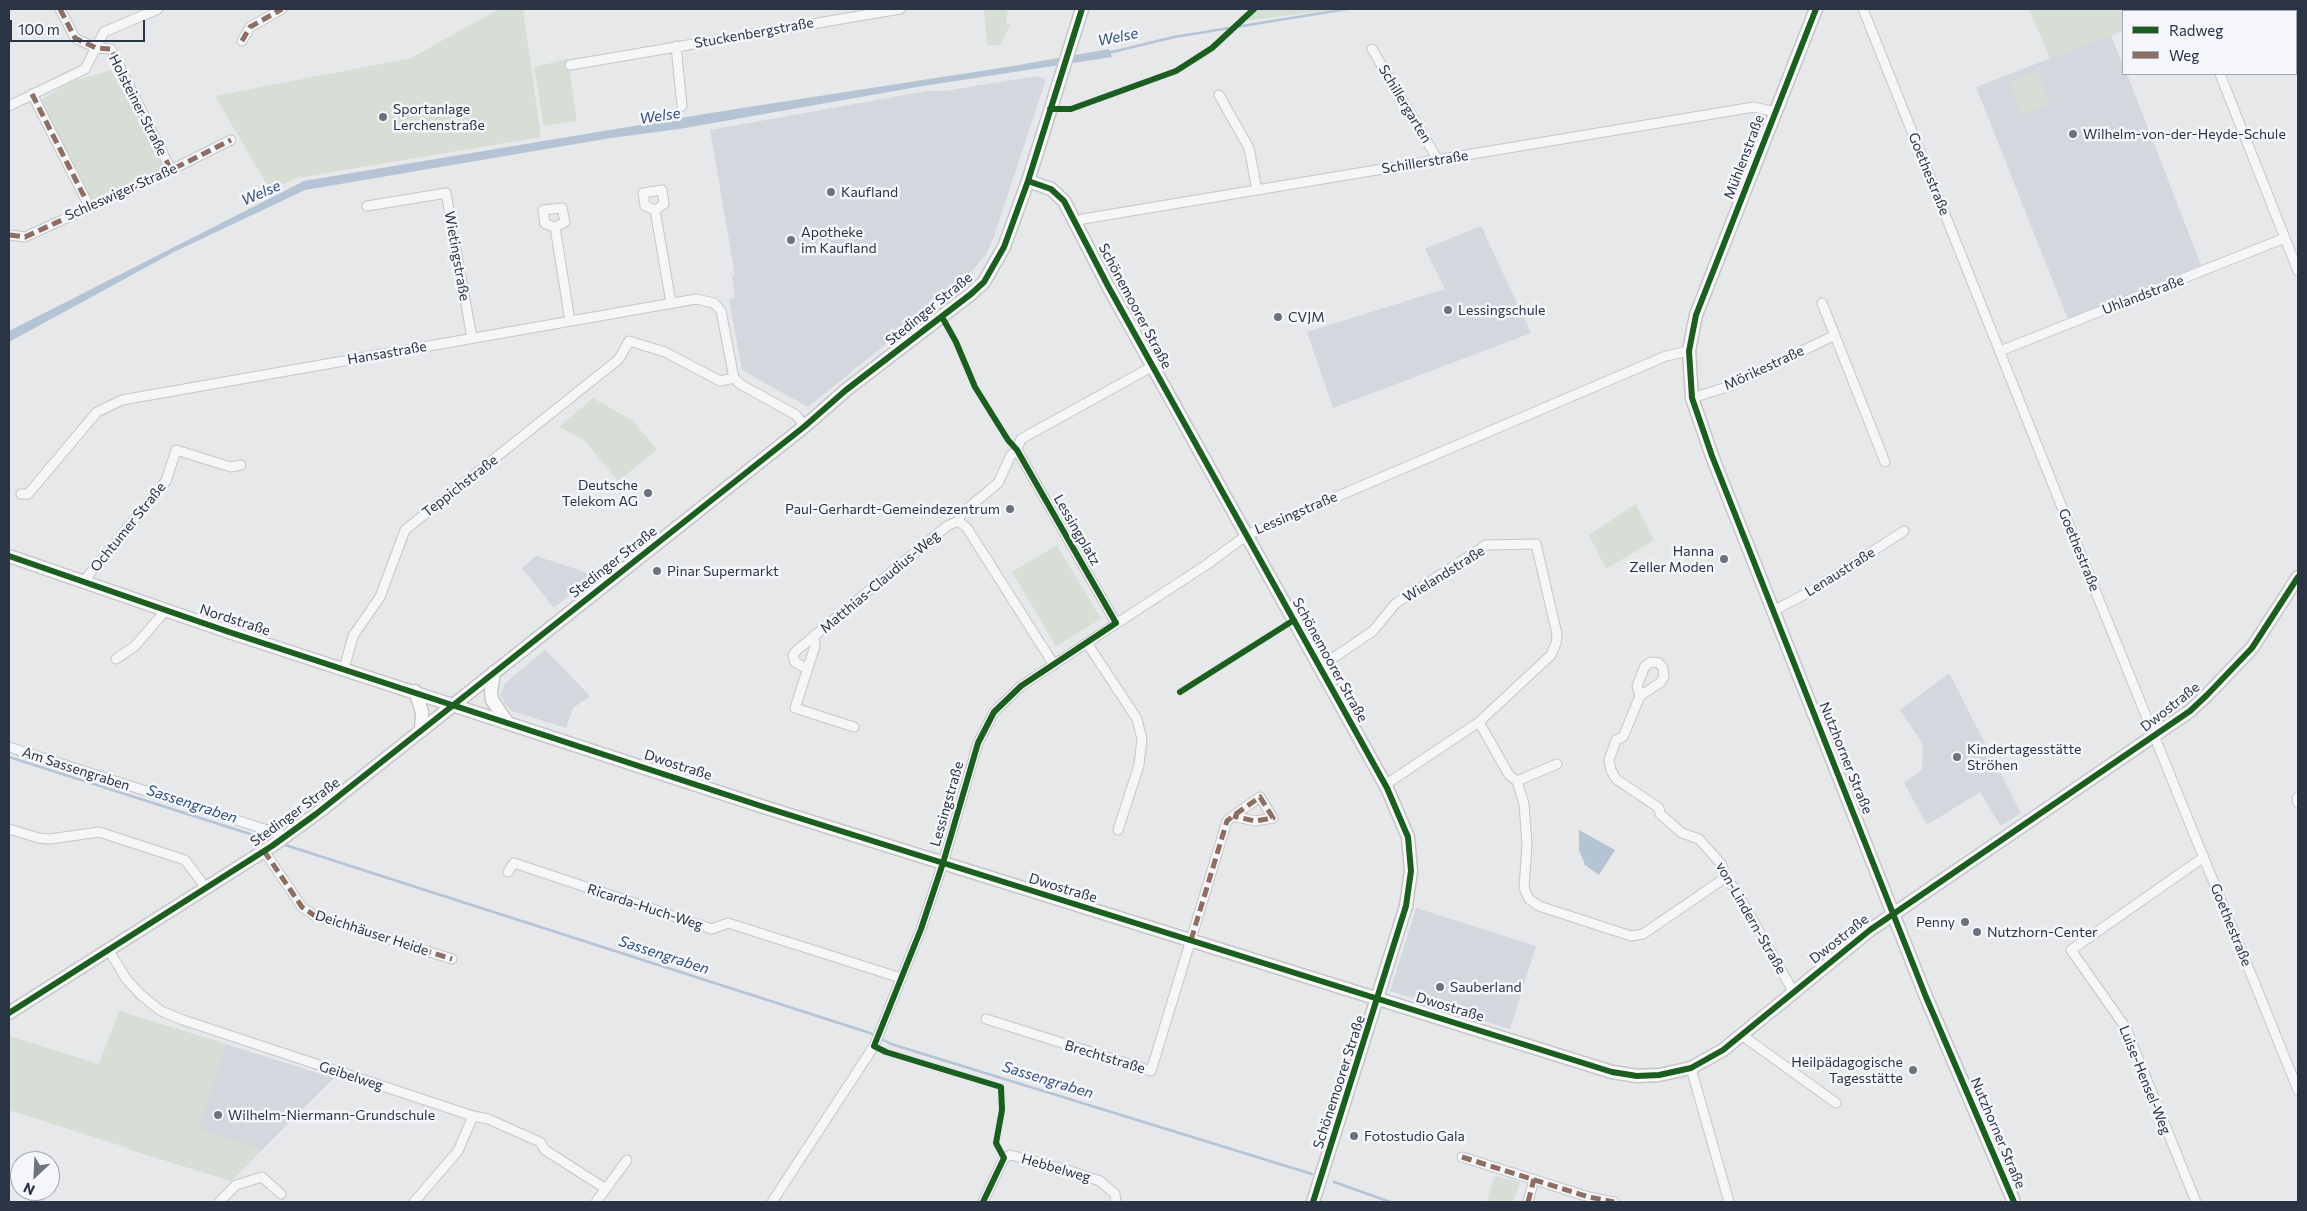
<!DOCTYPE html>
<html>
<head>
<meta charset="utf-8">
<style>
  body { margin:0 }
  #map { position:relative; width:2307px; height:1211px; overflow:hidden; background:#e6e8ea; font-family:Commissioner,sans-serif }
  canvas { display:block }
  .frame { position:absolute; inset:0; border:10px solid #2b3445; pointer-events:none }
  .legend { position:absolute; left:2122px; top:10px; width:175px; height:65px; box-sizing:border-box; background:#f4f6f9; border:1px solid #a4a8b1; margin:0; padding:6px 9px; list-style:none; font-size:15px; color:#2b3445 }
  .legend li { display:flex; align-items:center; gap:10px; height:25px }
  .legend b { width:25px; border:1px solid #a4a8b1 }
  .north { position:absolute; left:10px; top:1151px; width:50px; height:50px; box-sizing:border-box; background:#f4f6f9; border:1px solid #a4a8b1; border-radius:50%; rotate:205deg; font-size:14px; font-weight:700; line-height:20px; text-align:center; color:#2b3445 }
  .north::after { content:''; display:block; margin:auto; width:18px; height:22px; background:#6c737f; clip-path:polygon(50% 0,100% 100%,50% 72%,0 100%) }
  .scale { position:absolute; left:10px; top:20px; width:135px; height:22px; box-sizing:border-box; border:2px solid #2b3445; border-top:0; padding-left:6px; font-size:15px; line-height:18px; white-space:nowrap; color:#2b3445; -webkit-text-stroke:4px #f4f6f9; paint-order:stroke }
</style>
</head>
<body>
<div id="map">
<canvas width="2307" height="1211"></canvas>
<div class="frame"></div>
<ul class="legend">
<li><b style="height:6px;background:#1b5e20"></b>Radweg</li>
<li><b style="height:6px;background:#8d6e63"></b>Weg</li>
</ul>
<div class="north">N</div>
<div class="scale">100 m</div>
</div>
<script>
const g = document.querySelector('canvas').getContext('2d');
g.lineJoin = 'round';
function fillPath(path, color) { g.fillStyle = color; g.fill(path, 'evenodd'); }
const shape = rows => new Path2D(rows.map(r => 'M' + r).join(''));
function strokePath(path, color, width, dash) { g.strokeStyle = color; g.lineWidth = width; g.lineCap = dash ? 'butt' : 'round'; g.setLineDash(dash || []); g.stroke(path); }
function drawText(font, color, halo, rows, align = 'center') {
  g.font = font + ' Commissioner,sans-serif'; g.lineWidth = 5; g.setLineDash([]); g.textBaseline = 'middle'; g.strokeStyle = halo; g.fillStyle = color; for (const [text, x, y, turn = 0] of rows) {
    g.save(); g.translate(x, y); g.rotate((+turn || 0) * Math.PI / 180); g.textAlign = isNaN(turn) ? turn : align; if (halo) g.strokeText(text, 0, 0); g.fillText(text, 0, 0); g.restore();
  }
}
fillPath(shape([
  [2111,35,2123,65,2123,74,2127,74,2201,265,2068,319,1976,87],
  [1037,76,1046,79,993,239,985,256,961,283,808,407,742,370,729,299,735,298,732,276,735,275,710,130,927,91,945,91],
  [1481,226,1531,333,1333,408,1307,332,1445,289,1425,249],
  [536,556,594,575,554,608,522,568],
  [545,650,590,696,573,708,566,728,512,711,505,704,500,695,505,683],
  [1949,673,2021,813,2001,826,1980,792,1927,825,1904,783,1922,770,1923,744,1900,710],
  [1416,908,1536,946,1510,1029,1390,991],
  [119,1011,334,1078,231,1181,128,1149]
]), '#d4d7dd');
fillPath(shape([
  [499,9,523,9,541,137,297,178,270,190,215,96,411,58],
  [984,9,1008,9,1006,23,1011,24,1000,45,987,45],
  [1253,9,1339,9,1242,21],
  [2029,9,2183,9,2184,10,2123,11,2123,31,2050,59],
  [568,59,577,121,544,126,534,67],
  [111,70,166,170,90,203,41,100,71,82],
  [2037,71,2050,104,2022,115,2009,82],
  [593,398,633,421,657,450,618,481,584,440,559,427],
  [1636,504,1654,540,1606,569,1589,535],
  [1057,545,1101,619,1056,646,1012,572],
  [119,1011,226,1044,199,1129,261,1149,231,1181,9,1110,9,1036,99,1064],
  [1495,1176,1520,1182,1513,1202,1486,1202]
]), '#d6ded6');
fillPath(shape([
  [1109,49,1112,57,923,86,679,129,611,138,305,190,174,252,9,342,9,331,304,181,723,111,1013,66],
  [1579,830,1615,850,1599,875,1585,865,1579,850]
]), '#b4c4d5');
strokePath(shape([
  [1108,53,1174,37,1347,9],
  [9,757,272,841],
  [282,844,870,1033,891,1044,1312,1174],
  [1334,1182,1390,1202]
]), '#b4c4d5', 2.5);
const street = shape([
  [60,9,75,38,96,48,111,49,171,170],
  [1863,9,2097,595,2298,1090],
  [2194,9,2195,11],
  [242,41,250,27,282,9],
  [676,46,682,106],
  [1372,49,1438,160],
  [570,65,900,9],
  [2220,74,2298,271],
  [32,94,89,206],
  [1219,95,1249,148,1257,190],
  [9,106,85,69,104,32,158,9],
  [367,206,446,193,472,338],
  [655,210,645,206,643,193,662,190,664,204,655,210,671,303],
  [1076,223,1083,219,1754,107,1775,112],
  [555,227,545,224,543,210,562,208,565,222,555,227,570,321],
  [10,235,25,237,171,170,231,140],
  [1822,303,1885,462],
  [2000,351,2285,238],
  [1692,398,1730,386,1835,335],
  [1017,450,1116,623],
  [21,494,28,494,97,412,122,400,696,299,714,303,721,311,734,378,740,384,796,415,805,426],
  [958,521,967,528,1054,665],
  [83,582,166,481,176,450,231,467,241,465],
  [1775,610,1811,591,1904,531],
  [814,637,815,646,795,708,854,727],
  [1087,643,1137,719,1142,739,1139,765,1118,830],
  [116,659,135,646,166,610],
  [1320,667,1373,631,1395,604,1486,545,1536,544,1557,634,1556,643,1551,655,1479,722,1385,785],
  [344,669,353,636,380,597,405,530,619,359,629,341,665,352,720,381,734,378],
  [807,669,795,662,793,655,796,651,947,526,958,521,962,513,998,483,1011,455,1017,450,1021,439,1153,366],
  [1640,696,1637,686,1645,666,1651,662,1659,663,1663,668,1664,676,1661,682,1640,696,1623,737,1616,740,1609,760,1611,770,1616,779,1659,808,1660,814,1682,833,1699,839,1722,865,1725,878,1735,889,1793,991],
  [1479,722,1509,775,1517,781,1524,804,1527,845,1524,888,1529,899,1539,906,1631,936,1643,934,1725,878],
  [9,747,286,836],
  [1517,781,1557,764],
  [2298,797,2297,798,2298,803],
  [9,829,39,838,50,839,99,832,185,860,206,888],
  [264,851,302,907,315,916,452,959],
  [508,872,514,863,712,929,728,923,901,978],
  [108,949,127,980,141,995,161,1011,183,1020,473,1116,488,1119,540,1142,545,1150,606,1189],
  [986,1019,1151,1071,1227,821,1233,816,1260,797,1273,818,1255,821,1233,816],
  [1743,1036,1836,1103],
  [1691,1068,1729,1202],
  [1462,1157,1589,1197,1614,1202],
  [36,1191,37,1197,36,1202],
  [219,1202,236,1185,262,1177,281,1194],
  [414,1202,458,1151,473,1116],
  [596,1202,627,1160],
  [772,1202,874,1046,921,929,943,863,978,743,994,712,1021,686,1206,565,1247,535,1666,356,1689,351],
  [983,1202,1004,1158,1010,1155,1061,1168,1100,1181,1115,1194,1116,1202],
  [1528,1202,1534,1179],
  [2196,1202,2126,1028,2071,950,2204,857]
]);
const secondary = shape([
  [1816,9,1696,315,1689,351,1692,398,1712,456,1926,997,2014,1202],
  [1028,181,1051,189,1064,201,1108,286,1387,788,1408,837,1411,871,1406,906,1313,1202],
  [9,556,229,632,764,807,1612,1072,1637,1076,1659,1075,1691,1068,1723,1050,1870,930,2190,711,2207,695,2252,648,2298,577],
  [494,672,491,692,492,700,507,722],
  [415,691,422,712,421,731],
  [9,1013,272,846,316,814,805,426,846,390,971,294,984,282,1004,247,1028,181,1082,9]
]);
strokePath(street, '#c4c6c8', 11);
strokePath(secondary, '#c4c6c8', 15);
strokePath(street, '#f5f6f7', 9);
strokePath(secondary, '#f8f8f8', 12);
strokePath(shape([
  [60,9,75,38,96,48,111,49,171,170],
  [242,41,250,27,282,9],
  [32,94,89,206],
  [10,235,25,237,171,170,231,140],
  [264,851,302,907,315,916,452,959],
  [1191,940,1227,821,1233,816,1260,797,1273,818,1255,821,1233,816],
  [1462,1157,1589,1197,1614,1202],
  [1528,1202,1534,1179]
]), '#8d6e63', 5, [10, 5]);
strokePath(shape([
  [1816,9,1696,315,1689,351,1692,398,1712,456,1926,997,2014,1202],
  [1050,109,1071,109,1176,71,1212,48,1254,9],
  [1028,181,1051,189,1064,201,1108,286,1387,788,1408,837,1411,871,1406,906,1313,1202],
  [942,317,956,342,975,387,1008,440,1017,450,1116,623,1021,686,994,712,978,743,943,863,921,929,874,1046,886,1052,1001,1087,1002,1110,996,1143,1004,1158,983,1202],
  [9,556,229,632,764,807,1612,1072,1637,1076,1659,1075,1691,1068,1723,1050,1870,930,2190,711,2207,695,2252,648,2298,577],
  [1180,692,1294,620],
  [9,1013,272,846,316,814,805,426,846,390,971,294,984,282,1004,247,1028,181,1082,9]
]), '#1b5e20', 6);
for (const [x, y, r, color] of [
  [383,117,5,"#6c737f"],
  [2073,134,5,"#6c737f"],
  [831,192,5,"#6c737f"],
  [791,240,5,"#6c737f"],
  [1448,310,5,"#6c737f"],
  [1278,317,5,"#6c737f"],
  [648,493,5,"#6c737f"],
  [1010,509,5,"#6c737f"],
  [1724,559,5,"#6c737f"],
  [657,571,5,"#6c737f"],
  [1957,757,5,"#6c737f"],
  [1965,922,5,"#6c737f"],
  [1977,932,5,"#6c737f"],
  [1440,987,5,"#6c737f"],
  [1913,1070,5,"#6c737f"],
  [218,1115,5,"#6c737f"],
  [1354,1136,5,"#6c737f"]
]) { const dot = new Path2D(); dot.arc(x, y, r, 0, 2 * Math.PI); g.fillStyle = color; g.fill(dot); strokePath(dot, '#f4f6f9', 2); }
drawText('14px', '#2b3445', '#f4f6f9', [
  ["Stuckenbergstraße",754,33,-10],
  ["Schillergarten",1405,104,59],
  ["Holsteiner Straße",138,105,63],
  ["Mühlenstraße",1744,157,-69],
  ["Schillerstraße",1425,162,-9],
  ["Goethestraße",1929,174,68],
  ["Schleswiger Straße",121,192,-24],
  ["Wietingstraße",457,256,80],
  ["Uhlandstraße",2143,295,-21],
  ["Schönemoorer Straße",1135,306,62],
  ["Stedinger Straße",929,309,-39],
  ["Hansastraße",387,353,-10],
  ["Mörikestraße",1764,368,-25],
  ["Teppichstraße",460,486,-38],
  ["Lessingstraße",1296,513,-23],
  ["Ochtumer Straße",128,527,-51],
  ["Lessingplatz",1077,530,60],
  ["Goethestraße",2079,550,68],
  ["Stedinger Straße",613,562,-38],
  ["Lenaustraße",1840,572,-32],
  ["Wielandstraße",1444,574,-32],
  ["Matthias-Claudius-Weg",880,582,-40],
  ["Nordstraße",235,620,18],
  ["Schönemoorer Straße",1330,660,61],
  ["Dwostraße",2170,707,-38],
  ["Nutzhorner Straße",1846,758,68],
  ["Dwostraße",678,765,18],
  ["Am Sassengraben",76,769,18],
  ["Lessingstraße",947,804,-74],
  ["Stedinger Straße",295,812,-36],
  ["Dwostraße",1063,888,17],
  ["Ricarda-Huch-Weg",645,907,18],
  ["von-Lindern-Straße",1751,918,60],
  ["Goethestraße",2231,925,68],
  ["Deichhäuser Heide",372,933,18],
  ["Dwostraße",1839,939,-38],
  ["Dwostraße",1450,1007,17],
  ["Brechtstraße",1105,1057,17],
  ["Geibelweg",351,1076,18],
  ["Luise-Hensel-Weg",2145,1080,68],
  ["Schönemoorer Straße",1339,1082,-72],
  ["Nutzhorner Straße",1998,1133,67],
  ["Hebbelweg",1056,1168,16]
]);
drawText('14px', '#2b3445', '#f4f6f9', [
  ["Sportanlage",393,109],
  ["Lerchenstraße",393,125],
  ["Wilhelm-von-der-Heyde-Schule",2083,134],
  ["Kaufland",841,192],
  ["Apotheke",801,232],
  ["im Kaufland",801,248],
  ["Lessingschule",1458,310],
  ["CVJM",1288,317],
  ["Deutsche",638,485,"right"],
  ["Telekom AG",638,501,"right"],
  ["Paul-Gerhardt-Gemeindezentrum",1000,509,"right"],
  ["Hanna",1714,551,"right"],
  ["Zeller Moden",1714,567,"right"],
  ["Pinar Supermarkt",667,571],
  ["Kindertagesstätte",1967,749],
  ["Ströhen",1967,765],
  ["Penny",1955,922,"right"],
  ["Nutzhorn-Center",1987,932],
  ["Sauberland",1450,987],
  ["Heilpädagogische",1903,1062,"right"],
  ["Tagesstätte",1903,1078,"right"],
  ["Wilhelm-Niermann-Grundschule",228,1115],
  ["Fotostudio Gala",1364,1136]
], 'left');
drawText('italic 15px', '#34527a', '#f4f6f9', [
  ["Welse",1118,37,-12],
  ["Welse",660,116,-9],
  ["Welse",261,193,-24],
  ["Sassengraben",192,804,18],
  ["Sassengraben",664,955,18],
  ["Sassengraben",1048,1080,17]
]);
</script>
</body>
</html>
